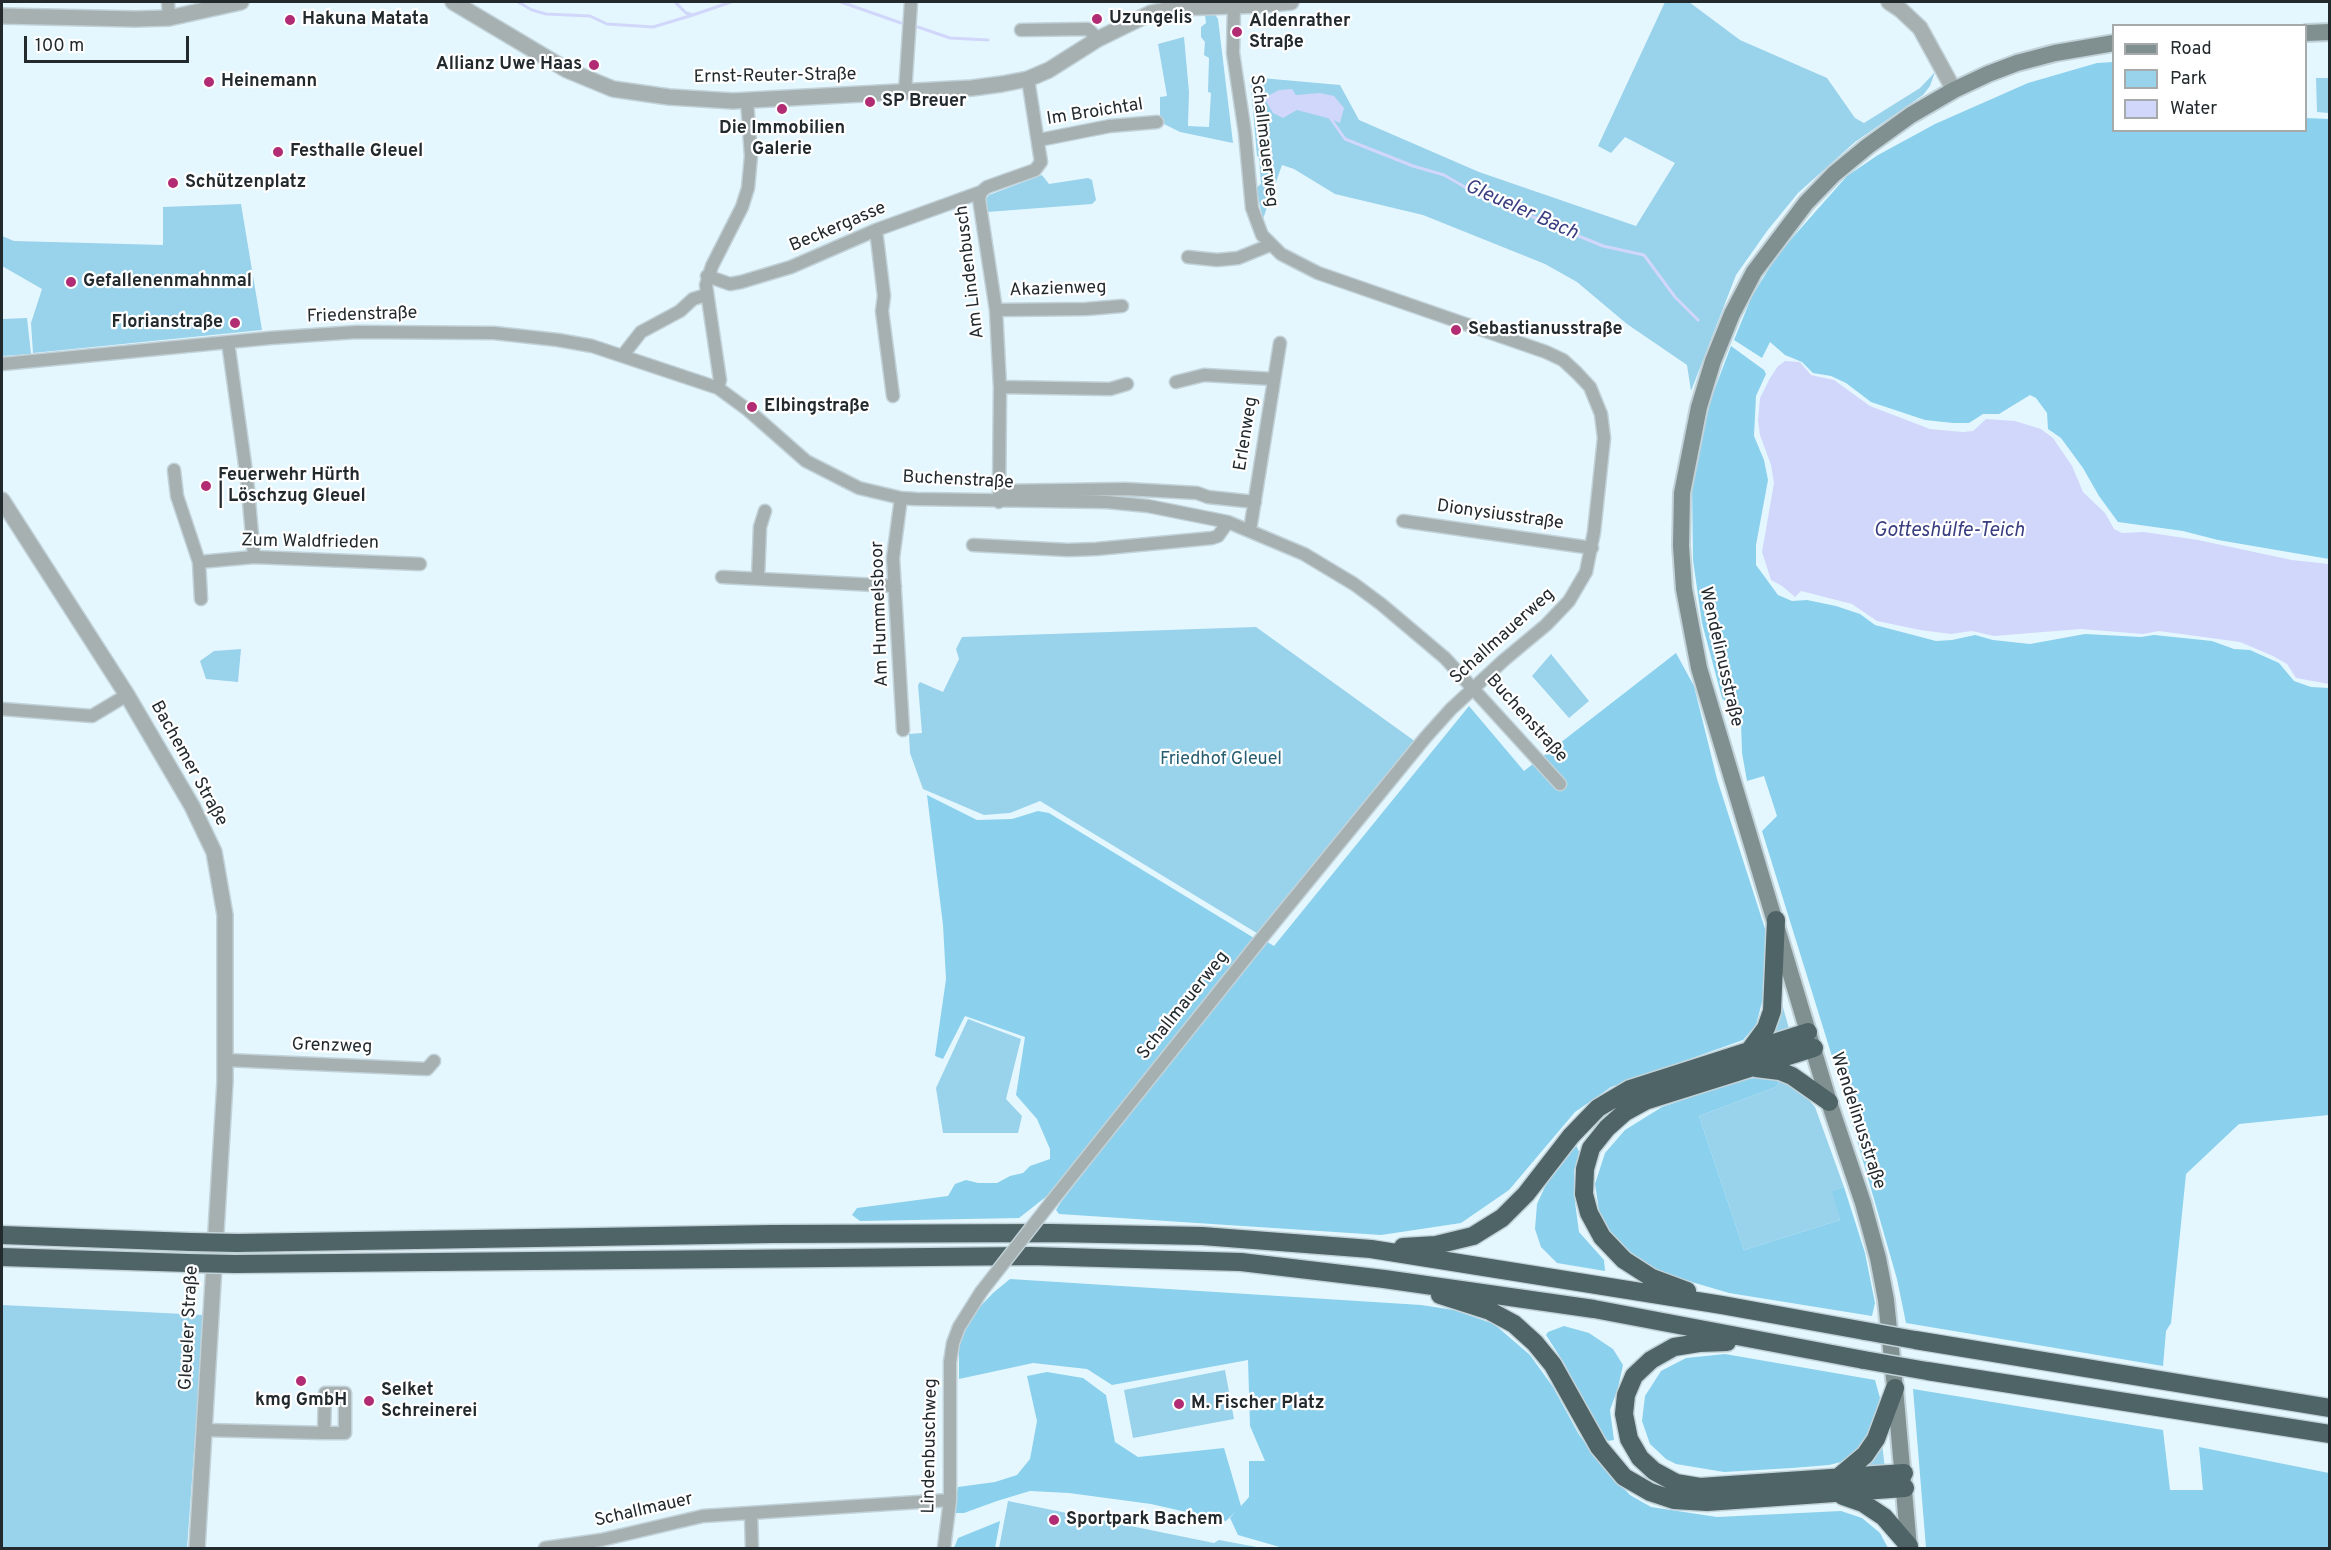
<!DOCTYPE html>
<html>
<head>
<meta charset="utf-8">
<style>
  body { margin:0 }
  #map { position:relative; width:2331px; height:1550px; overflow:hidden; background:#e5f7fe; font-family:Overpass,sans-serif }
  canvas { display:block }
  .frame { position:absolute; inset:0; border:3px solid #222a2e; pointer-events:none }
  .legend { position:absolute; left:2112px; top:24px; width:195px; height:108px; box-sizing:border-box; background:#fff; border:2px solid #a7aaab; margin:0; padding:8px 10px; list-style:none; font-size:18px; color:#222a2e }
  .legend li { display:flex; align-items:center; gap:12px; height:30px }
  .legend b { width:30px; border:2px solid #a7aaab }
  .scale { position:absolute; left:24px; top:36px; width:165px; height:27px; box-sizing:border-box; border:3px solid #222a2e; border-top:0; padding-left:8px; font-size:18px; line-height:21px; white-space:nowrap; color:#222a2e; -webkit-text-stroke:4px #fff; paint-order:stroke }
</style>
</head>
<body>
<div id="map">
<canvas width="2331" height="1550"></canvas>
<div class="frame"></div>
<ul class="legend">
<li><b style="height:8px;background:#809090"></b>Road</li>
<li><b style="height:16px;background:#99d2eb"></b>Park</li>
<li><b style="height:16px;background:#d1d7fa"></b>Water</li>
</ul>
<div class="scale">100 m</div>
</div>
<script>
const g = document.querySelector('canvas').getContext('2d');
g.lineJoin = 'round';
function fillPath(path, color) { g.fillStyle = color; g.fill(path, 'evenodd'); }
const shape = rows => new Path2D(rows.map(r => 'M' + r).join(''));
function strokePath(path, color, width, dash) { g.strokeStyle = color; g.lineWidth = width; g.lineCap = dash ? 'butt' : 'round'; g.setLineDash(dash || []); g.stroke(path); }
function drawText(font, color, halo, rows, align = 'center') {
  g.font = font + ' Overpass,sans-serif'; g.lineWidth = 4.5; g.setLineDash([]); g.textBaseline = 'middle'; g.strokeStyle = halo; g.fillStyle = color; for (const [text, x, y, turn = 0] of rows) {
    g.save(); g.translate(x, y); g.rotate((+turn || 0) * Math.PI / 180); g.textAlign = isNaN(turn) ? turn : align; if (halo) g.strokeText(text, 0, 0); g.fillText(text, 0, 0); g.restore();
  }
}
fillPath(shape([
  [1665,2,1689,2,1740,40,1827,78,1855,118,1864,123,1920,88,1935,72,1930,86,1923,95,1855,142,1798,193,1767,231,1736,275,1691,391,1687,365,1627,324,1577,282,1545,264,1423,215,1335,194,1294,169,1282,165,1263,219,1256,188,1261,184,1259,157,1257,156,1250,77,1340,85,1359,120,1479,172,1636,226,1675,163,1625,137,1611,153,1598,146],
  [1214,13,1218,19,1233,143,1180,132,1160,122,1160,97,1167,96,1158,44,1184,37,1189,92,1188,126,1209,127,1211,93,1208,92,1209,58,1204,55,1205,42,1201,37,1201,27,1206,23,1205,15],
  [2316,78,2329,78,2329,113,2317,112],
  [1042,175,1049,184,1088,178,1092,180,1096,200,1092,204,987,212,985,201,989,195],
  [241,204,262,330,33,353,31,323,42,289,2,266,2,236,14,241,163,245,163,207],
  [27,318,31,354,2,356,2,319],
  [1256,627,1416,742,1260,935,1040,801,1010,813,984,815,923,789,910,753,909,734,922,733,918,685,920,682,943,692,959,659,956,649,962,637],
  [241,649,238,682,206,679,200,661,214,651],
  [1551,654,1589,701,1569,718,1532,676],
  [1782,1004,1790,1032,1769,1038,1781,1005],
  [968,1019,1021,1039,1006,1099,1022,1116,1018,1133,943,1133,936,1088],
  [1781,1080,1802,1092,1815,1107,1844,1187,1833,1191,1840,1220,1744,1250,1699,1116,1776,1087],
  [2,1305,204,1315,187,1548,2,1548],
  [1225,1370,1234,1419,1133,1438,1124,1390],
  [1882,1444,1885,1468,1864,1468],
  [1008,1501,1214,1543,1219,1540,1262,1548,999,1548]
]), '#99d2eb');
fillPath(shape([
  [2113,62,2114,130,2306,130,2306,118,2329,119,2329,559,2218,540,2183,531,2118,522,2099,496,2083,468,2061,438,2048,429,2047,413,2036,398,2030,395,1999,414,1983,414,1969,423,1953,423,1925,420,1871,402,1846,383,1831,376,1813,373,1802,362,1785,355,1770,342,1762,358,1734,340,1752,296,1778,254,1847,176,1878,155,1935,124,2028,83,2097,63],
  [1731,346,1764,370,1766,374,1756,396,1754,436,1764,460,1768,480,1756,545,1756,565,1778,595,1792,601,1807,600,1836,606,1860,614,1875,625,1936,641,1952,640,1975,635,1993,640,2030,644,2085,634,2141,637,2154,635,2212,641,2234,649,2250,650,2279,663,2294,681,2311,687,2329,688,2329,1115,2239,1124,2186,1174,2171,1323,2166,1331,2163,1366,1906,1323,1897,1279,1844,1095,1762,831,1777,816,1764,776,1747,781,1742,753,1741,723,1732,708,1722,698,1702,623,1693,560,1692,484,1697,453,1711,399],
  [1676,653,1694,686,1717,779,1767,935,1766,978,1762,1002,1756,1025,1743,1040,1611,1087,1575,1112,1509,1190,1461,1223,1381,1235,1059,1214,1056,1210,1061,1202,1264,940,1274,946,1469,706,1524,771],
  [927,795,977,820,1012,819,1038,811,1049,813,1254,938,1081,1155,1047,1196,1019,1218,860,1221,852,1215,857,1208,948,1196,955,1184,966,1180,978,1183,997,1183,1010,1176,1023,1173,1030,1166,1050,1159,1050,1149,1037,1119,1016,1095,1025,1037,965,1016,943,1059,935,1056,946,979,943,925],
  [1764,1077,1781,1080,1776,1087,1699,1116,1744,1250,1840,1220,1832,1191,1844,1187,1865,1253,1875,1303,1872,1316,1729,1293,1668,1275,1636,1259,1615,1240,1600,1217,1595,1184,1605,1153,1625,1130,1662,1107,1744,1079],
  [1576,1145,1580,1154,1574,1171,1575,1202,1579,1232,1604,1260,1605,1271,1557,1263,1541,1247,1535,1229,1537,1204,1549,1178],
  [1010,1279,1421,1305,1454,1310,1494,1324,1530,1355,1553,1387,1578,1433,1600,1464,1630,1495,1651,1507,1717,1517,1841,1511,1862,1518,1880,1533,1888,1548,1283,1548,1238,1535,1230,1518,1236,1511,1226,1521,1151,1504,1069,1493,1030,1491,997,1501,964,1513,956,1513,955,1501,958,1487,995,1482,1017,1475,1030,1459,1037,1421,1027,1376,1047,1372,1083,1378,1106,1395,1115,1442,1138,1457,1224,1448,1241,1506,1249,1497,1249,1461,1265,1461,1250,1426,1248,1360,1112,1385,1087,1369,1033,1363,959,1379,959,1345,972,1315,993,1293],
  [1564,1326,1589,1333,1613,1349,1623,1365,1618,1388,1610,1410,1614,1440,1608,1441,1595,1424,1564,1363,1546,1335,1548,1332],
  [1725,1354,1875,1380,1880,1398,1871,1428,1862,1445,1845,1461,1829,1465,1792,1468,1724,1472,1676,1464,1666,1459,1650,1444,1642,1421,1645,1396,1661,1371,1686,1358],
  [1913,1389,2163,1430,2170,1490,2203,1490,2199,1447,2329,1473,2329,1548,1926,1548],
  [1000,1521,995,1548,954,1548,958,1538]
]), '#8bd0ed');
fillPath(shape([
  [1292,89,1296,95,1320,93,1334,96,1344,108,1340,123,1331,119,1297,110,1283,118,1273,113,1264,98,1279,90],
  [1785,361,1800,362,1811,375,1834,380,1870,406,1930,429,1963,432,1973,431,1986,419,2015,421,2041,429,2053,438,2072,466,2083,492,2105,513,2114,529,2122,533,2144,532,2198,540,2292,560,2329,564,2329,684,2296,678,2287,664,2273,656,2240,642,2159,631,2143,634,2081,629,1994,636,1972,631,1951,634,1920,630,1877,621,1852,604,1801,591,1795,597,1782,586,1771,580,1762,552,1774,483,1771,465,1760,435,1758,421,1760,398,1770,378,1778,366]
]), '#d1d7fa');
strokePath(shape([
  [518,2,532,10,546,14,590,16,607,24,653,27,693,15],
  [675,2,686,13,693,15,731,2],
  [841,2,901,23],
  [918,27,950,38,988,40],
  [1331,119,1345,139,1413,166,1444,175,1477,194,1603,246,1644,255,1675,297,1698,320]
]), '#d1d7fa', 3);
const minor = shape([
  [168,2,169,18],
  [1021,30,1088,29,1098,39],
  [905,92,911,2],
  [1039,140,1110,126,1157,122],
  [876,230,884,296,882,311,893,396],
  [1188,257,1217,260,1238,258,1270,245],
  [707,276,730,284,741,282,791,267,876,230,981,192],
  [996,310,1086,309,1122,306],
  [228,342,247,479,254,557],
  [623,355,641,332,680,311,693,299,706,295],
  [2,364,270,338,357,332,494,333,558,340,592,346,718,388,748,410,806,461,859,488,901,498,916,499,1107,502,1148,506,1228,522,1304,554,1354,584,1381,604,1445,658,1560,784],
  [1176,382,1204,375,1274,379],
  [1000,387,1110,389,1127,384],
  [718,388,720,380,706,285,712,266,742,207,748,188,751,156,747,101],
  [174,470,177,496,199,562,201,599],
  [1000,491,1125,489,1197,493,1208,497,1255,502],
  [901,498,893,558,903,730],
  [999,502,1000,387,996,310,979,199,981,192,987,187,1035,170,1041,162,1028,79],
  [1403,521,1592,548],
  [1250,530,1280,343],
  [973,545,1068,550,1096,549,1212,538,1218,536,1228,522],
  [199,562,254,557,420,564],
  [722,577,895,586],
  [758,579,760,527,765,511],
  [2,709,92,716,127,695],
  [225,1060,427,1069,434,1061],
  [1052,1201,1261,939,1425,738,1451,709,1504,660,1546,625,1569,601,1586,572,1594,532,1604,438,1601,414,1590,387,1577,373,1563,360,1546,352,1318,273,1281,254,1262,235,1252,208,1245,133,1233,53,1234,5],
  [204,1430,324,1433,345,1433,345,1393,325,1393,324,1433],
  [751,1513,752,1548],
  [545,1548,601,1540,703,1516,950,1500],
  [944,1548,950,1500,950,1362,953,1343,959,1327,981,1292]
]);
const tertiary = shape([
  [453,2,567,70,613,89,669,97,733,101,972,88,1002,84,1028,79,1049,70,1098,39,1151,13,1176,8,1262,5,1291,2],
  [1889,2,1901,10,1920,28,1954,90],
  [2,16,135,19,169,18,241,2],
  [2,500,127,695,192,806,214,852,225,915,225,1082,197,1548]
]);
const secondary = shape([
  [2306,33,2330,32],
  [1909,1548,1895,1388,1886,1300,1878,1258,1863,1203,1829,1102,1699,668,1684,589,1681,546,1682,493,1699,407,1713,361,1732,314,1754,272,1806,203,1834,174,1868,146,1911,115,1954,90,1988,74,2017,63,2055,53,2114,43]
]);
const motorway = shape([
  [1749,1051,1766,1028,1772,1011,1776,920],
  [1756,1068,1780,1071,1792,1076,1829,1102],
  [2,1235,191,1242],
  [237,1243,772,1234,1051,1233,1202,1236,1371,1249,1722,1305,1865,1331],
  [1403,1247,1436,1245,1473,1236,1502,1218,1526,1194,1571,1136,1598,1108,1630,1089,1808,1032],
  [2,1257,188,1263],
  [235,1264,1030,1256,1241,1262,1384,1279,1594,1309,1864,1360],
  [1687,1291,1652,1278,1624,1260,1602,1237,1589,1213,1584,1194,1585,1169,1591,1148,1607,1128,1625,1112,1645,1101,1814,1048],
  [1440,1295,1490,1311,1514,1324,1535,1343,1553,1365,1599,1447,1624,1477,1650,1492,1674,1500,1707,1502,1905,1488],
  [1915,1340,2330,1408],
  [1727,1342,1699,1343,1674,1347,1651,1360,1634,1376,1626,1395,1624,1414,1629,1439,1640,1458,1654,1471,1676,1483,1700,1487,1904,1473],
  [1927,1371,2330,1434],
  [1840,1476,1865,1455,1876,1439,1895,1388],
  [1843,1496,1863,1503,1884,1517,1909,1546]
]);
strokePath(minor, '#c2d2d9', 15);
strokePath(tertiary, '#c2d2d9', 18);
strokePath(secondary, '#c2d2d9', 20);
strokePath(motorway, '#c2d2d9', 21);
strokePath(minor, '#a6b0b1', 12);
strokePath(tertiary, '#a6b0b1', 15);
strokePath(secondary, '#809090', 16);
strokePath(motorway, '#4e6466', 18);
const minorBridge = shape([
  [981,1292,1052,1201]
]);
const motorwayBridge = shape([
  [191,1242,237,1243],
  [188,1263,235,1264],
  [1865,1331,1915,1340],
  [1864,1360,1927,1371]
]);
strokePath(minorBridge, '#c2d2d9', 15, []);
strokePath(motorwayBridge, '#c2d2d9', 21, []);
strokePath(minorBridge, '#a6b0b1', 12);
strokePath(motorwayBridge, '#4e6466', 18);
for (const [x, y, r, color] of [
  [1097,19,6,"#b12c72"],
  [290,20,6,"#b12c72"],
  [1237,32,6,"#b12c72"],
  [594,65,6,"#b12c72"],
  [209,82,6,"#b12c72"],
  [870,102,6,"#b12c72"],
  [782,109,6,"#b12c72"],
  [278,152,6,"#b12c72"],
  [173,183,6,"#b12c72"],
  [71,282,6,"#b12c72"],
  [235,323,6,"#b12c72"],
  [1456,330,6,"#b12c72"],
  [752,407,6,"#b12c72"],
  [206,486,6,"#b12c72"],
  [301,1381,6,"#b12c72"],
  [369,1401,6,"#b12c72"],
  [1179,1404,6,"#b12c72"],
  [1054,1520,6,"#b12c72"]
]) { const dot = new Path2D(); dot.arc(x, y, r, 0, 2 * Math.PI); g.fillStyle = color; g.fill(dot); strokePath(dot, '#fff', 2); }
drawText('bold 18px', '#222a2e', '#fff', [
  ["Uzungelis",1109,19],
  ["Hakuna Matata",302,20],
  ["Aldenrather",1249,22],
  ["Straße",1249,43],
  ["Allianz Uwe Haas",582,65,"right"],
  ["Heinemann",221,82],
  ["SP Breuer",882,102],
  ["Die Immobilien",782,129,"center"],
  ["Galerie",782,150,"center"],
  ["Festhalle Gleuel",290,152],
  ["Schützenplatz",185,183],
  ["Gefallenenmahnmal",83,282],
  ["Florianstraße",223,323,"right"],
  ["Sebastianusstraße",1468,330],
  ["Elbingstraße",764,407],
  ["Feuerwehr Hürth",218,476],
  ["| Löschzug Gleuel",218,497],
  ["Selket",381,1391],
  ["Schreinerei",381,1412],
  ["kmg GmbH",301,1401,"center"],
  ["M. Fischer Platz",1191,1404],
  ["Sportpark Bachem",1066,1520]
], 'left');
drawText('18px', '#222a2e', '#fff', [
  ["Ernst-Reuter-Straße",775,77,-1],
  ["Im Broichtal",1095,113,-9],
  ["Schallmauerweg",1263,141,83],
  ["Beckergasse",838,228,-23],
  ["Am Lindenbusch",971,272,-97],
  ["Akazienweg",1058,290,-2],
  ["Friedenstraße",362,316,-2],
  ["Erlenweg",1247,434,-81],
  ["Buchenstraße",958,481,3],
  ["Dionysiusstraße",1500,516,8],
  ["Zum Waldfrieden",310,543,1],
  ["Am Hummelsboor",881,614,-92],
  ["Schallmauerweg",1503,637,-42],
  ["Wendelinusstraße",1720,657,77],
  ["Buchenstraße",1526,719,48],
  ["Bachemer Straße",188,764,61],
  ["Schallmauerweg",1184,1006,-51],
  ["Grenzweg",332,1047,2],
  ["Wendelinusstraße",1857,1121,72],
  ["Gleueler Straße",190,1328,-87],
  ["Lindenbuschweg",931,1446,-89],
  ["Schallmauer",644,1511,-13]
]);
drawText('18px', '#255c70', '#fff', [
  ["Friedhof Gleuel",1221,760]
]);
drawText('italic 20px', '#393e80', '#fff', [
  ["Gleueler Bach",1521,211,24],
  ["Gotteshülfe-Teich",1949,532]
]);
</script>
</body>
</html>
